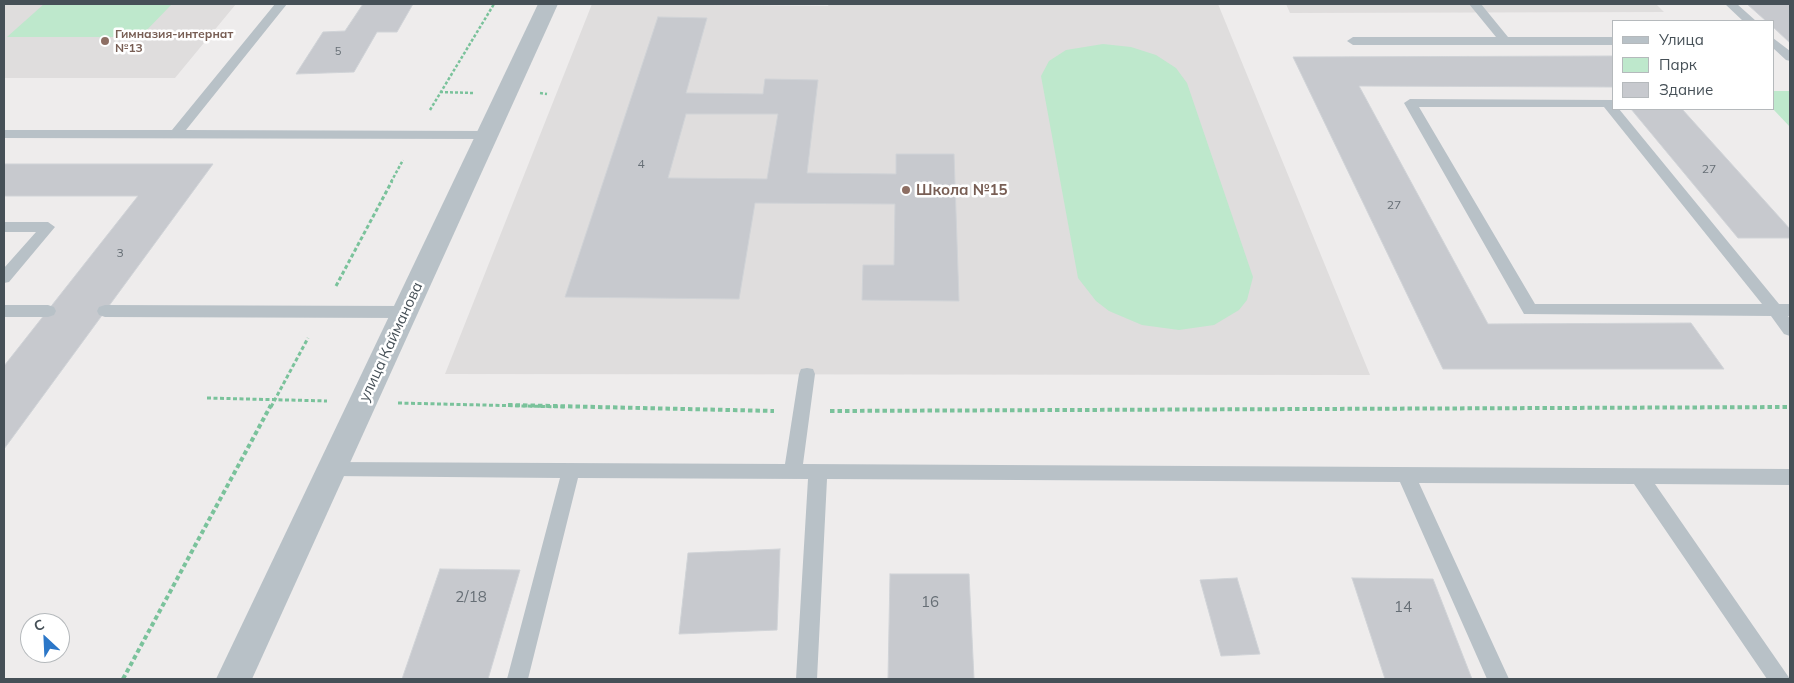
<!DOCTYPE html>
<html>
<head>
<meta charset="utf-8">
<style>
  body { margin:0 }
  #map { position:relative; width:1794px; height:683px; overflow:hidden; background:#eeecec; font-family:Mulish,sans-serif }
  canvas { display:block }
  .frame { position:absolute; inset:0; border:5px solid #465057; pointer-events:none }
  .legend { position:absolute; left:1612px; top:20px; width:162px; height:90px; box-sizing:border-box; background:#fff; border:1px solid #b5b9bc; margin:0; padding:6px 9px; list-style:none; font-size:15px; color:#465057 }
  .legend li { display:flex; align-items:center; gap:10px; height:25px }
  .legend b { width:25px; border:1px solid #b5b9bc }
  .north { position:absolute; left:20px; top:613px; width:50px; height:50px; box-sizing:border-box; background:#fff; border:1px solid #b5b9bc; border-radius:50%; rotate:335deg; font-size:14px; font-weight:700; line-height:20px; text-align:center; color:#465057 }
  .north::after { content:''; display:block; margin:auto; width:18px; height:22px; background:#2c77c8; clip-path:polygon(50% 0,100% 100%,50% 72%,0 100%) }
</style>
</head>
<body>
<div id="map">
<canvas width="1794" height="683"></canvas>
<div class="frame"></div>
<ul class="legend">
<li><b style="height:6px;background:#b8c1c7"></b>Улица</li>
<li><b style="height:14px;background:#bee8cc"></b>Парк</li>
<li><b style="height:14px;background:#c7c9ce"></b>Здание</li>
</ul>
<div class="north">С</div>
</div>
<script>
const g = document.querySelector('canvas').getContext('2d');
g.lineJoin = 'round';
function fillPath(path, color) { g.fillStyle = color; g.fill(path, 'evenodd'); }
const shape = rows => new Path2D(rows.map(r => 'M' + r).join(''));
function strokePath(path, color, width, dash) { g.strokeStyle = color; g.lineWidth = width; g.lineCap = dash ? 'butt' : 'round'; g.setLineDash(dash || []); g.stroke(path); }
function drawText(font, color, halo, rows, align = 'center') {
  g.font = font + ' Mulish,sans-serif'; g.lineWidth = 5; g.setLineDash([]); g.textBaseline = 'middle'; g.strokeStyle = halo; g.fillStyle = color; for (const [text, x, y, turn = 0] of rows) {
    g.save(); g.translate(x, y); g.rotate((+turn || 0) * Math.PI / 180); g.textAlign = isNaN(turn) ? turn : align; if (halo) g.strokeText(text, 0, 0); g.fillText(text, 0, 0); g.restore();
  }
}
fillPath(shape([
  [4,4,236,4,175,78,4,78],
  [592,4,828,6,829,4,1218,4,1370,375,445,374],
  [1286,4,1656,4,1664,12,1290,13]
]), '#dfdddd');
fillPath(shape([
  [44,4,172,4,140,37,7,37],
  [1103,44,1131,47,1156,55,1176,68,1187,83,1253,277,1247,300,1239,310,1214,325,1179,330,1142,325,1109,311,1096,301,1078,278,1041,76,1049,61,1066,50],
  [1773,91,1790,91,1790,127,1773,109]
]), '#bee8cc');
const building = shape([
  [363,4,413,4,397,32,377,32,354,72,296,74,323,32,345,31,363,4],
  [1747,4,1790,4,1790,43,1773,27,1773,21,1766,21,1747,4],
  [658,17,707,18,686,93,763,94,765,79,818,80,807,173,896,174,896,154,954,154,959,301,862,300,863,265,894,265,895,204,755,203,739,299,565,297,658,17],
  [686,114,778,114,767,179,668,178,686,114],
  [1613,56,1613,87,1359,86,1488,324,1691,323,1724,369,1443,369,1293,57,1613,56],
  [1631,109,1682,109,1790,229,1790,238,1738,238,1631,109],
  [4,164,213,164,4,449,4,366,138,196,4,196,4,164],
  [780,549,777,630,679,634,688,553,780,549],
  [440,569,520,570,488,679,402,679,440,569],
  [890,574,969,574,974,679,888,679,890,574],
  [1237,578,1260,654,1221,656,1200,580,1237,578],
  [1352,578,1433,579,1472,679,1385,679,1352,578]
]);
fillPath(building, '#c7c9ce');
strokePath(building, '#d0d3d7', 1);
strokePath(shape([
  [440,92,474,93],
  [540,93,547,94],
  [430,110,494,4],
  [391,182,403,160]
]), '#7ac29b', 2.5, [3, 2]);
strokePath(shape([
  [336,286,392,181],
  [207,398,327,401],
  [398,403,567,407],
  [271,407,308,338]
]), '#7ac29b', 3, [4, 2.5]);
strokePath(shape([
  [508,405,774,411],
  [830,411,1790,407],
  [123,679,271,405]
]), '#7ac29b', 4, [4.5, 3]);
fillPath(shape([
  [275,4,287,4,186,130,487,131,494,135,487,139,4,138,4,130,172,130,275,4],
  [1469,4,1481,4,1508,37,1613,37,1613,45,1353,45,1347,41,1353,37,1496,37,1469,4],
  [1725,4,1737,4,1756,21,1743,21,1725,4],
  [1773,38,1790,51,1790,61,1786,60,1773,48,1773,38],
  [1410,99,1613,100,1613,109,1619,109,1779,304,1790,304,1790,316,1788,316,1790,319,1790,336,1784,334,1771,316,1524,314,1404,103,1410,99],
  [1419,107,1604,107,1762,304,1535,304,1419,107],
  [4,222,48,222,55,227,9,282,4,283,4,268,36,232,4,232,4,222],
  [4,305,48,305,54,307,56,311,54,315,48,317,4,317,4,305],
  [105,305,405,306,411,308,413,312,411,316,405,318,105,317,99,315,97,311,99,307,105,305],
  [807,368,813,369,815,374,803,464,1790,469,1790,485,1655,484,1790,679,1767,679,1634,484,1419,483,1509,679,1487,679,1400,482,827,479,817,679,796,679,808,479,578,478,528,679,507,679,560,478,332,476,326,474,323,469,326,464,332,462,785,464,799,374,801,369,807,368]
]), '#b8c1c7');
fillPath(shape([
  [538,4,558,4,252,679,216,679,538,4]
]), '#b8c1c7');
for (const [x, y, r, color] of [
  [105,41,5,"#8d6e63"],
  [906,190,5,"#8d6e63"]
]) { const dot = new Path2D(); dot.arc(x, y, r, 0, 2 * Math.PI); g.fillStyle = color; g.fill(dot); strokePath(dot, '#fff', 2); }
drawText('11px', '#666e75', null, [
  ["5",338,52]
]);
drawText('bold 12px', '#785e54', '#fff', [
  ["Гимназия-интернат",115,34],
  ["№13",115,48]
], 'left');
drawText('12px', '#666e75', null, [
  ["4",641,164],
  ["27",1709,169],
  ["27",1394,205],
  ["3",120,253]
]);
drawText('bold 15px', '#785e54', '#fff', [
  ["Школа №15",916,190]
], 'left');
drawText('15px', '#465057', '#fff', [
  ["улица Кайманова",391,342,-65]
]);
drawText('15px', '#666e75', null, [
  ["2/18",471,597],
  ["16",930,602],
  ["14",1403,607]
]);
</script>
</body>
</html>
